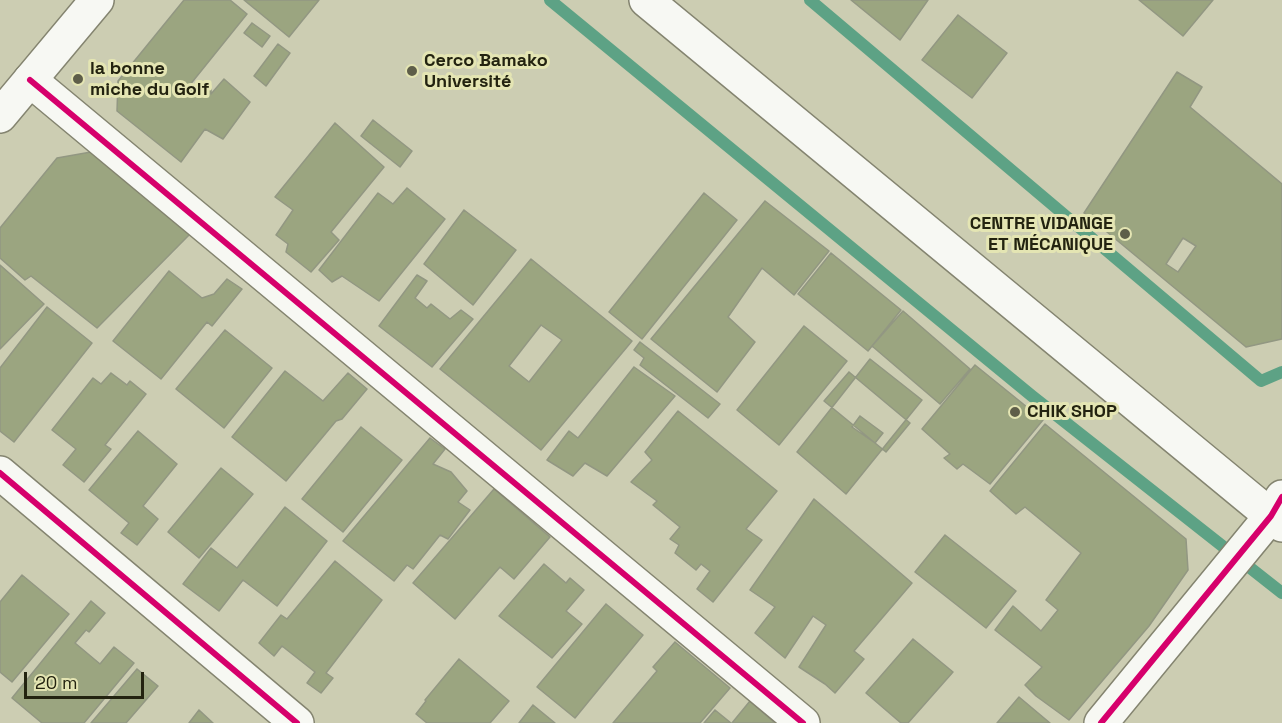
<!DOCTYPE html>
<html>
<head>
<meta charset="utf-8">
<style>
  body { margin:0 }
  #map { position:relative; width:1282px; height:723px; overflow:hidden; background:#cccdb2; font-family:"Space Grotesk",sans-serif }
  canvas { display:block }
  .scale { position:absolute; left:24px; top:672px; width:120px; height:27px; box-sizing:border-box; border:3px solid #232310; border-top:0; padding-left:8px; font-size:18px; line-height:21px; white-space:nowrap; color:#232310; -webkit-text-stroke:4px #e4e5b3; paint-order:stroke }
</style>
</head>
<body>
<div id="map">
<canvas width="1282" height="723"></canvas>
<div class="scale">20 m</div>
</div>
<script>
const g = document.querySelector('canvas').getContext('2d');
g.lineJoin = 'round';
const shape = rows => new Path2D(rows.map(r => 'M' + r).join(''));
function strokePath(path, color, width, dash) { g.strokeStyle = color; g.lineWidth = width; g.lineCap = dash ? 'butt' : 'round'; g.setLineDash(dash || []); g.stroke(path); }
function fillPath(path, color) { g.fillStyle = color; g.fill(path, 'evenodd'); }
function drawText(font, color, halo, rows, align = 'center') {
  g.font = font + ' "Space Grotesk",sans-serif'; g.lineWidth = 6; g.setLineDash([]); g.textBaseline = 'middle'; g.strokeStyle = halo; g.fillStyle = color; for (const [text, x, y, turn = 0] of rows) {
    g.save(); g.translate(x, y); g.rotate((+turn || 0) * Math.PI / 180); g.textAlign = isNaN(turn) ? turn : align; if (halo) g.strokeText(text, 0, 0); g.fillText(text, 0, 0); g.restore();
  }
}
strokePath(shape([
  [550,0,1032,396,1282,593],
  [810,0,1261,381,1282,372]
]), '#5da285', 12);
const building = shape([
  [184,0,230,0,247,14,189,86,201,96,211,89,211,94,224,79,250,102,223,139,205,129,181,162,117,111,118,81,184,0],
  [244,0,319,0,289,37,244,0],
  [851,0,928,0,900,40,851,0],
  [1139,0,1213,0,1183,36,1139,0],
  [958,15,1007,53,972,98,922,60,958,15],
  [252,23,270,36,262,47,244,33,252,23],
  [278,44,290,53,266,86,254,76,278,44],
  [1177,72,1202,87,1190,107,1282,184,1282,339,1246,347,1084,213,1177,72],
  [1183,238,1196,246,1178,272,1166,264,1183,238],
  [373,120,412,151,400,167,361,136,373,120],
  [335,123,384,167,331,232,339,240,311,272,286,252,288,244,276,235,293,210,275,197,335,123],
  [91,152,192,232,97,328,31,276,25,280,0,258,0,228,57,158,91,152],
  [407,188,445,219,379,301,342,276,332,282,319,270,378,193,393,204,407,188],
  [704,193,737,220,642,339,609,312,704,193],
  [765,201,829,251,794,295,762,268,728,317,755,342,717,392,651,339,765,201],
  [464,210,516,250,473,305,424,264,464,210],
  [831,253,901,310,868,351,798,294,831,253],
  [531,259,632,341,541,450,440,369,531,259],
  [541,325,562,340,529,382,509,366,541,325],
  [0,265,44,304,0,349,0,265],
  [169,271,202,298,214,294,227,279,242,289,212,326,207,322,161,379,113,341,169,271],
  [417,275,427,281,415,298,427,308,431,304,450,319,461,310,473,319,432,367,379,326,417,275],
  [47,307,92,343,14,442,0,431,0,368,47,307],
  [903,311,970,369,940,404,872,346,903,311],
  [804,326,847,361,779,445,737,410,804,326],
  [225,330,272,368,224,428,176,389,225,330],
  [640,342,720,404,708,418,640,365,644,358,634,350,640,342],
  [870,359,922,400,846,494,797,452,870,359],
  [860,416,883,433,875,443,852,427,860,416],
  [975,365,1043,420,990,484,963,464,957,469,944,458,950,454,922,429,975,365],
  [634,367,675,396,607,476,585,463,573,476,547,460,569,431,578,438,634,367],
  [285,371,323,401,348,373,367,389,342,419,336,421,286,481,232,437,285,371],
  [849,372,910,423,886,452,824,401,849,372],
  [111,373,127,385,130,381,146,394,105,445,111,449,84,482,63,465,76,449,52,430,93,378,101,384,111,373],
  [678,411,777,491,746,529,762,540,713,602,697,589,710,571,701,564,696,570,675,553,679,545,670,539,680,527,653,505,657,501,631,482,652,460,645,452,678,411],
  [1045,424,1186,539,1188,570,1149,626,1069,720,1036,696,1025,685,1042,667,995,630,1013,606,1041,631,1058,610,1046,600,1081,553,1025,507,1016,514,990,491,1045,424],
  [361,427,402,460,343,532,302,499,361,427],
  [138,431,177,464,143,506,158,519,137,545,121,533,129,523,89,490,138,431],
  [430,438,445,449,433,464,451,472,467,491,458,502,470,510,448,539,440,535,413,569,407,565,394,581,343,541,430,438],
  [221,468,253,494,199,558,168,532,221,468],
  [494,489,550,537,514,579,500,567,455,619,413,583,494,489],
  [814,499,912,583,854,651,864,659,835,693,825,684,799,667,826,625,813,616,785,658,755,633,775,607,750,590,814,499],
  [285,507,327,541,277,606,243,580,219,611,183,584,211,548,237,568,285,507],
  [945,535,1016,591,986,628,915,572,945,535],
  [335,561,382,600,326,673,333,678,321,693,307,683,315,672,282,646,274,656,259,643,281,615,287,619,335,561],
  [544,564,566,583,570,578,584,590,566,611,582,624,552,658,499,616,544,564],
  [22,575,69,614,12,682,0,672,0,602,22,575],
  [91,601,105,613,89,632,86,630,75,643,100,664,114,647,134,663,84,723,42,723,12,698,91,601],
  [606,604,643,635,575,718,537,687,606,604],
  [913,639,953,672,908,723,901,723,866,693,913,639],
  [675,642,730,688,700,723,613,723,657,671,653,667,675,642],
  [459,659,509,701,490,723,427,723,416,714,426,701,425,700,459,659],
  [137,669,158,686,126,723,91,723,137,669],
  [1019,697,1050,723,997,723,1019,697],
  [750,701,775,723,732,723,750,701],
  [533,705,555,723,519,723,533,705],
  [199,710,213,723,189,723,199,710],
  [715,710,731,723,704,723,715,710]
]);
fillPath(building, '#9ba580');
strokePath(building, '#929782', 1.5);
const minor = shape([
  [30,80,803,723],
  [0,473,297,723],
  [1101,723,1271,516,1282,497]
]);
const tertiary = shape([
  [0,116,97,0]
]);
const primary = shape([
  [646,0,1282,525]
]);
strokePath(minor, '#848470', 36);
strokePath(tertiary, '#848470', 36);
strokePath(primary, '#848470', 36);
strokePath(minor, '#f7f8f3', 33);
strokePath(tertiary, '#f7f8f3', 33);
strokePath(primary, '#f7f8f3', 33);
strokePath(shape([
  [30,80,803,723],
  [0,473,297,723],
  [1101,723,1271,516,1282,497]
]), '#d6006c', 6);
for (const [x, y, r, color] of [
  [412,71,6,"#5e5e49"],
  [78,79,6,"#5e5e49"],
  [1125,234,6,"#5e5e49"],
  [1015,412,6,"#5e5e49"]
]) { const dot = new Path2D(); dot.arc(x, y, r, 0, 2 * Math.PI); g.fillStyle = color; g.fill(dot); strokePath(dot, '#e4e5b3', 2); }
drawText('bold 18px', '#232310', '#e4e5b3', [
  ["Cerco Bamako",424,61],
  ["Université",424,82],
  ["la bonne",90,69],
  ["miche du Golf",90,90],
  ["CENTRE VIDANGE",1113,224,"right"],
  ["ET MÉCANIQUE",1113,245,"right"],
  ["CHIK SHOP",1027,412]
], 'left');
</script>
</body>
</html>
